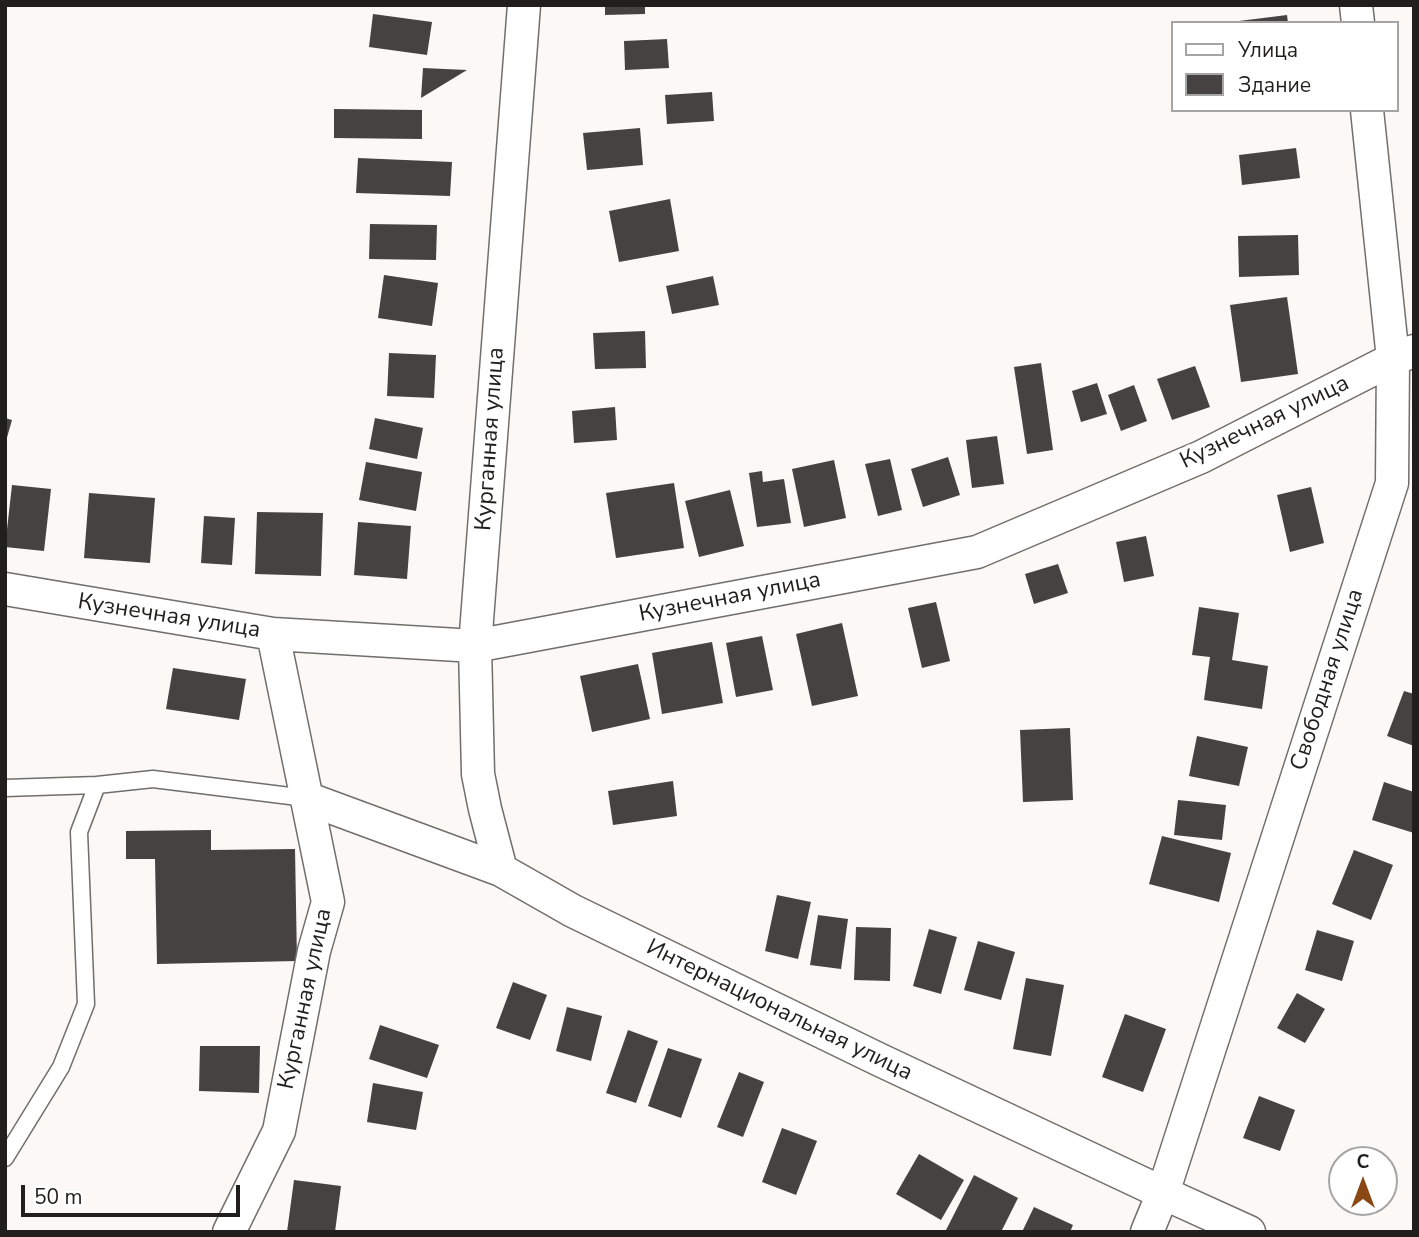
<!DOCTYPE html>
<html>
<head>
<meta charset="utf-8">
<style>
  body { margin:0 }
  #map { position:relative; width:1419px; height:1237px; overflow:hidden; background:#fcf8f5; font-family:"Nunito Sans",sans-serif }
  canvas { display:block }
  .frame { position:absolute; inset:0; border:7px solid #201f1e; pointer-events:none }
  .legend { position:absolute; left:1171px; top:21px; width:228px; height:91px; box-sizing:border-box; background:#fff; border:2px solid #a6a5a5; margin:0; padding:9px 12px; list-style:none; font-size:21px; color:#201f1e }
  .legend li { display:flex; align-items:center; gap:14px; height:35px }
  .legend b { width:35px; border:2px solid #a6a5a5 }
  .north { position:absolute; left:1328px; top:1146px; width:70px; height:70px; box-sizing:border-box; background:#fff; border:2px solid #a6a5a5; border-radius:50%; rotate:0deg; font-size:19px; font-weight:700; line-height:28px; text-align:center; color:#201f1e }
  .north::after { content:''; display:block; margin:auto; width:24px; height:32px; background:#8b4817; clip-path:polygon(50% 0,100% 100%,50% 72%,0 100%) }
  .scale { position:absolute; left:21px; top:1185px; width:219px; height:32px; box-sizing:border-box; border:4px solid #201f1e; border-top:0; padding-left:9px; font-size:21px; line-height:24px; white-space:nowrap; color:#201f1e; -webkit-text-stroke:5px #fff; paint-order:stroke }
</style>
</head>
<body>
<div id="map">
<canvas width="1419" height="1237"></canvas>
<div class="frame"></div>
<ul class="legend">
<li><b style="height:9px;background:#fff"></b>Улица</li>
<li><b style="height:19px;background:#464241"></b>Здание</li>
</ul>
<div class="north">С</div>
<div class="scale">50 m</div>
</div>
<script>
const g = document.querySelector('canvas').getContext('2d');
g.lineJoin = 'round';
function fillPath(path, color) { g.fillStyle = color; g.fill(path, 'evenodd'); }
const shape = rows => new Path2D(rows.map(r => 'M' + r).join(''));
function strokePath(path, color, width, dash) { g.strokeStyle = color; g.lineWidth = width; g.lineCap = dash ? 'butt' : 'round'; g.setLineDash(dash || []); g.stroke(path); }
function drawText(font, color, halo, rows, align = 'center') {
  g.font = font + ' "Nunito Sans",sans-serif'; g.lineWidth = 7; g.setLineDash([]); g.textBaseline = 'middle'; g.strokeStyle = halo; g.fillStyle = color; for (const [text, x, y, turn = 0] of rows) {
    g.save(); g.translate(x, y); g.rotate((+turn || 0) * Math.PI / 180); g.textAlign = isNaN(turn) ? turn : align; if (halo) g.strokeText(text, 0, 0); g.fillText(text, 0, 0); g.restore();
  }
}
fillPath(shape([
  [605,5,645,5,645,14,605,15],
  [373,14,432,22,427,55,369,47],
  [1287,15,1288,23,1239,23,1239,21],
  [667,39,669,68,625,70,624,41],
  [423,68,467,70,421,98],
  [712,92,714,121,667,124,665,95],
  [334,109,422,110,422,139,334,138],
  [640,128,643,165,587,170,583,133],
  [1296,148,1300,178,1242,185,1239,155],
  [358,158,452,162,450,196,356,193],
  [670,199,679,251,619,262,609,211],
  [370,224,437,225,436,260,369,259],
  [1298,235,1299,275,1239,277,1238,236],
  [384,275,438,283,432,326,378,318],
  [713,276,719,305,672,314,666,286],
  [1287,297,1298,374,1241,382,1230,305],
  [645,331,646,368,595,369,593,333],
  [389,353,436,355,434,398,387,396],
  [1041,363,1053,450,1027,454,1014,367],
  [1195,366,1210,407,1172,420,1157,379],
  [1097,383,1107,414,1081,422,1072,391],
  [1134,385,1147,421,1121,431,1108,395],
  [615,407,617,440,574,443,572,411],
  [5,418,12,420,6,441,5,441],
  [375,418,423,428,417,459,369,449],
  [997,436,1004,484,972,488,966,440],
  [948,457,960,495,923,507,911,469],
  [890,459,902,510,878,516,865,464],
  [834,460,846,518,804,527,792,469],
  [366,462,422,472,416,511,359,500],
  [762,471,763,482,784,479,791,523,757,527,749,473],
  [674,483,684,548,616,558,606,493],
  [12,485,51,489,44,551,5,547],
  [1311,487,1324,543,1290,552,1277,495],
  [730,490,744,546,699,557,685,501],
  [89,493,155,498,150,563,84,558],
  [257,512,323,513,321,576,255,574],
  [204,516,235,518,232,565,201,563],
  [358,522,411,526,407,579,354,575],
  [1146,536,1154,576,1124,582,1116,542],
  [1058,564,1068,593,1034,604,1025,574],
  [936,602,950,661,922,668,908,608],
  [1199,607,1239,613,1232,660,1268,666,1262,709,1204,700,1210,657,1192,655],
  [842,623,858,696,812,706,796,634],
  [762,636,773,690,736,697,726,643],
  [712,642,723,703,662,714,652,653],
  [638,664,650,719,592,732,580,676],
  [173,668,246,679,239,720,166,709],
  [1404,691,1414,694,1414,746,1387,736],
  [1070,728,1073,800,1023,802,1020,730],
  [1197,736,1248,747,1239,786,1189,776],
  [673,781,677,816,613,825,608,791],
  [1384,782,1414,792,1414,833,1372,820],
  [1178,800,1226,805,1222,840,1174,835],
  [211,830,211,850,295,849,297,961,157,964,155,859,126,859,126,831],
  [1162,836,1231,853,1219,902,1149,884],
  [1354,850,1393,865,1371,920,1332,904],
  [777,895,811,902,798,959,765,951],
  [818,915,848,919,841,969,810,965],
  [856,927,891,928,890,981,854,980],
  [929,929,957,937,941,994,913,986],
  [1317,930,1354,941,1342,981,1305,970],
  [978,941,1015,952,1001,1000,964,990],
  [1026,978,1064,985,1051,1056,1013,1049],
  [513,982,547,995,530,1040,496,1028],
  [1297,993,1325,1009,1305,1043,1277,1028],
  [567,1007,602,1016,591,1061,556,1051],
  [1125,1014,1166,1029,1143,1092,1102,1077],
  [380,1025,439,1045,427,1078,369,1059],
  [628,1030,658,1041,636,1103,606,1093],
  [200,1046,260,1046,259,1093,199,1091],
  [668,1048,702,1059,681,1118,648,1106],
  [739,1072,764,1082,743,1137,717,1127],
  [373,1083,423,1092,416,1130,367,1122],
  [1259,1096,1295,1110,1280,1151,1243,1138],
  [782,1128,817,1141,796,1195,762,1182],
  [919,1154,964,1180,941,1220,896,1194],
  [974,1175,1018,1198,1001,1232,945,1232],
  [294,1180,341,1186,335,1232,287,1232],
  [1034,1207,1073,1225,1070,1232,1022,1232]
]), '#464241');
const lane = shape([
  [5,788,97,785],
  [5,1158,61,1067,86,1004,79,832,97,785,153,779,306,798]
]);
const street = shape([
  [1356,5,1358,23],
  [5,589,273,634,475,646,977,552,1201,457,1393,359,1414,351],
  [306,798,501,870,573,911,880,1060,1163,1193,1249,1232],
  [501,870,485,809,478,774,475,646,524,5],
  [229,1232,279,1131,314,951,328,902,273,634],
  [1147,1232,1163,1193,1392,483,1393,359,1367,110]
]);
strokePath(lane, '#716e6b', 19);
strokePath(street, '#716e6b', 35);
strokePath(lane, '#fff', 16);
strokePath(street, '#fff', 32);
drawText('23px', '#201f1e', '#fff', [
  ["Кузнечная улица",1265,423,-26],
  ["Курганная улица",491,439,-86],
  ["Кузнечная улица",730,598,-11],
  ["Кузнечная улица",169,617,9],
  ["Свободная улица",1328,680,-72],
  ["Курганная улица",306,999,-78],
  ["Интернациональная улица",779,1011,26]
]);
</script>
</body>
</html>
